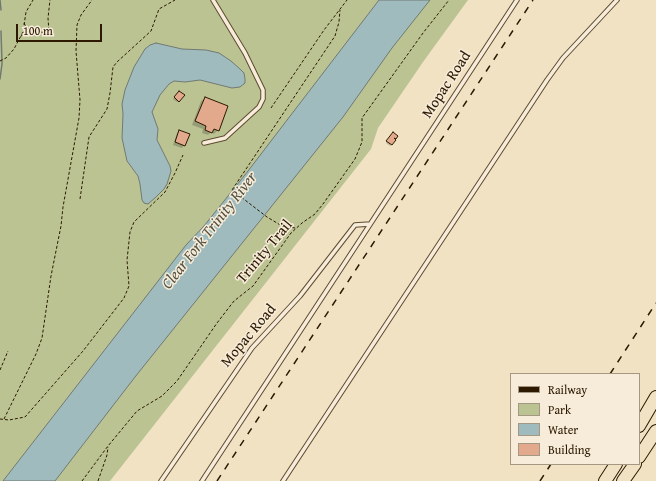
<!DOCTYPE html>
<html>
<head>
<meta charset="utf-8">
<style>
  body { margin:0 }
  #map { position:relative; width:656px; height:481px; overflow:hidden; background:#f1e2c4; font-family:"Gentium Book Plus",serif }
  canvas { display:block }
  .legend { position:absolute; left:510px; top:373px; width:130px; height:92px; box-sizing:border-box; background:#f6ecd9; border:1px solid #a59882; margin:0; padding:5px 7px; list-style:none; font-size:12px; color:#2c1900 }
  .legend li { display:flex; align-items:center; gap:8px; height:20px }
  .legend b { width:20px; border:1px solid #a59882 }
  .scale { position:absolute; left:16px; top:24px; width:86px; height:18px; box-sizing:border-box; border:2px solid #2c1900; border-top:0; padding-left:5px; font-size:12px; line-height:14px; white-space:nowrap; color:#2c1900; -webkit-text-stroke:3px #f6ecd9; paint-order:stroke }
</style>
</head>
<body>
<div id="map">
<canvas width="656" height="481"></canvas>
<ul class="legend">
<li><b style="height:5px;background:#2c1900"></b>Railway</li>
<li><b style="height:11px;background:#bcc393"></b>Park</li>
<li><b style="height:11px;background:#9fbbbe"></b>Water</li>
<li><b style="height:11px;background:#e2a98d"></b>Building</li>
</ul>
<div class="scale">100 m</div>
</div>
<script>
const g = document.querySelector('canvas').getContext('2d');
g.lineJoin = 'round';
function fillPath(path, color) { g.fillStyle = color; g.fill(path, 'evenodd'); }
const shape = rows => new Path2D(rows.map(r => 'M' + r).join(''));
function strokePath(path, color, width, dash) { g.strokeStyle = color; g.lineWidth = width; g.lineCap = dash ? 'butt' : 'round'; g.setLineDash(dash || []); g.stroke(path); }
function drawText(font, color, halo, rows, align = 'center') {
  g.font = font + ' "Gentium Book Plus",serif'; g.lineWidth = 3; g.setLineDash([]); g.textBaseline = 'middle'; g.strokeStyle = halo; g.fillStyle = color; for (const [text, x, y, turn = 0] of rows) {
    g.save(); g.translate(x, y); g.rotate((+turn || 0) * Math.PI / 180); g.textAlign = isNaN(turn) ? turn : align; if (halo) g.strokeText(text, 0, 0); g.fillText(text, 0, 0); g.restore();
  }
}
fillPath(shape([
  [0,0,468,0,423,62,378,128,371,149,110,481,0,481]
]), '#bcc393');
const water = shape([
  [379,0,430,0,392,48,343,117,135,377,55,481,3,481,186,245,204,226,248,171,379,0],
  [156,43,182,49,206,50,219,53,231,61,240,69,244,73,245,79,245,83,240,87,232,88,200,80,185,82,174,81,169,84,160,95,152,112,158,129,157,140,170,166,171,171,167,184,164,189,156,197,148,204,144,203,142,200,140,184,138,176,127,161,122,138,123,114,122,104,125,90,134,67,145,49,150,45,156,43]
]);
fillPath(water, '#9fbbbe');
strokePath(water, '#717a72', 1);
fillPath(shape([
  [179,92,183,96,177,102,173,99],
  [205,98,218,130,214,134,211,132,208,135,202,133,203,129,192,125,201,101],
  [180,131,184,145,182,148,173,145,177,133],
  [392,135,397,136,390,146,386,143]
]), '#0003');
strokePath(shape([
  [0,0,1,10],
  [0,79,2,64,1,31]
]), '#717a72', 1.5);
const building = shape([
  [179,91,185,95,179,102,174,97,179,91],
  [205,97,228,106,219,131,214,129,212,133,205,130,206,126,195,121,205,97],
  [179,130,190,134,185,146,175,142,179,130],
  [393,132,398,136,396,139,394,138,396,140,392,145,386,141,393,132]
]);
fillPath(building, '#e2a98d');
strokePath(building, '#2c1900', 1);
const service = shape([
  [204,143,225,138,259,107,263,99,263,90,245,53,213,0],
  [161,481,252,348,300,296,355,225,370,224],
  [202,481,517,0],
  [283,481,547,80,563,58,617,0]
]);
const motorway = shape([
  [639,426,656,397],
  [639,457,656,431],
  [605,481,616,464],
  [623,481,635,464]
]);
strokePath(service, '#5d4b31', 5.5);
strokePath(motorway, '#2c1900', 14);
strokePath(shape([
  [24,23,26,27,31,30,51,34,49,32,48,18,50,0],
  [21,36,30,31],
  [0,61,6,58,14,49,23,32,26,12,33,0],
  [271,108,324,30,347,0],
  [80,199,89,137,107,109,110,93,113,67,117,62,151,31,159,9,175,0],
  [295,228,282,226,267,217,232,190,335,36,339,22,340,10],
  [0,370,8,351],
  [0,419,9,420,25,417,83,351,124,298,129,286,127,260,130,232,134,222,165,192,175,173,183,155],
  [4,419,36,354,42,338,51,276,61,226,63,207,79,118,80,100,76,51,77,25,81,15,92,0],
  [82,481,108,446,137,411,162,396,177,381,217,323,234,301,253,286,291,233,302,223,315,214,323,204,355,159,362,142,362,118,423,33,449,0],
  [98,481,107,455,108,447]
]), '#2c1900', 1, [3, 2]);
strokePath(service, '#f6ecd9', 3.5);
strokePath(motorway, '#f1e2c4', 12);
strokePath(shape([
  [610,374,656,303],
  [217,481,533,0],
  [540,481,551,464]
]), '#2c1900', 1.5, [7, 7]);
drawText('15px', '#2c1900', '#f6ecd9', [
  ["Mopac Road",447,85,-57],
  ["Trinity Trail",265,252,-50],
  ["Mopac Road",249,336,-50]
]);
drawText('italic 16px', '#545242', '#f6ecd9', [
  ["Clear Fork Trinity River",210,231,-52]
]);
</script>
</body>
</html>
